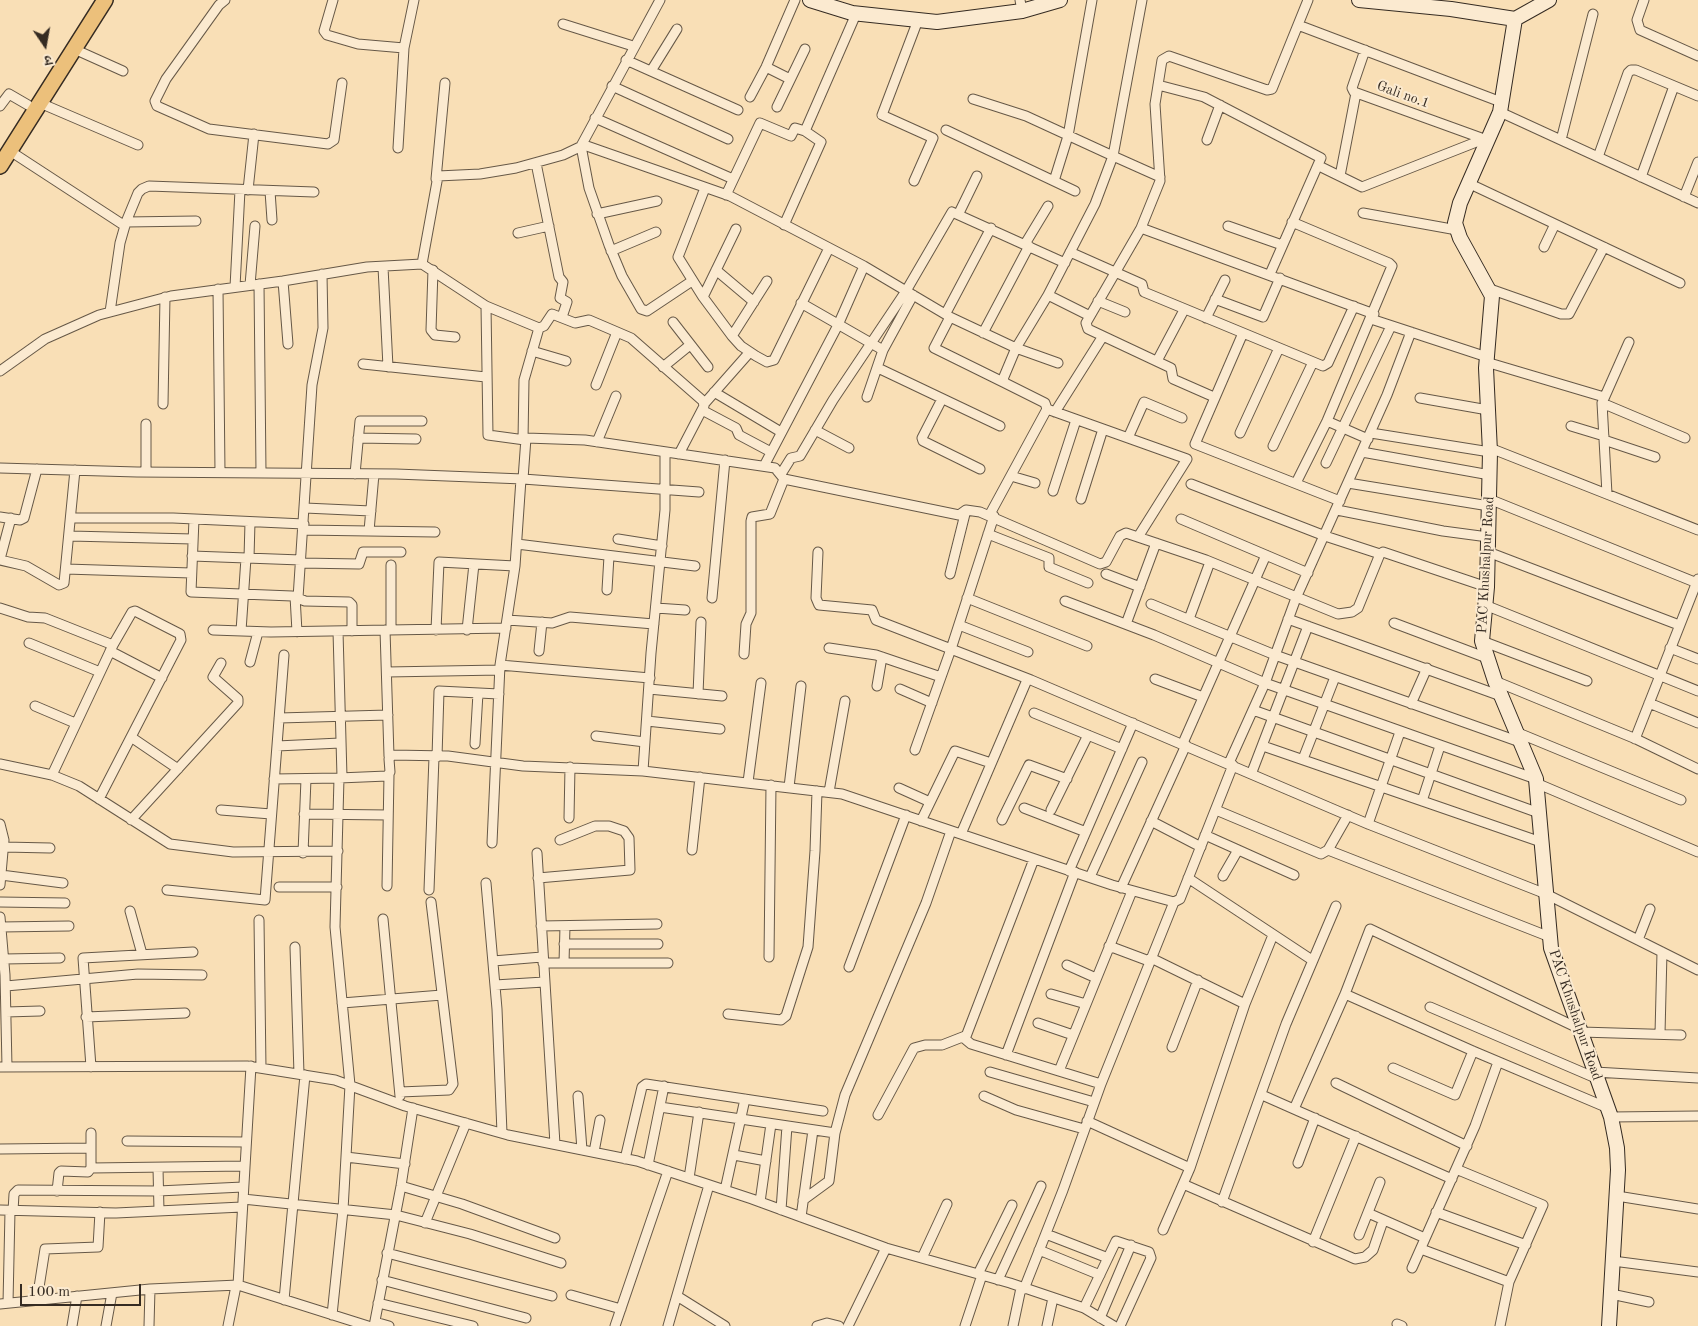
<!DOCTYPE html>
<html>
<head>
<meta charset="utf-8">
<style>
  body { margin:0 }
  #map { position:relative; width:1698px; height:1326px; overflow:hidden; background:#f9dfb6; font-family:"Old Standard TT","Noto Serif Devanagari",serif }
  canvas { display:block }
  .north { position:absolute; left:20px; top:20px; width:50px; height:50px; -webkit-text-stroke:4px #fbead0; paint-order:stroke; rotate:168deg; font-size:14px; font-weight:700; line-height:20px; text-align:center; color:#352b22 }
  .north::after { content:''; display:block; margin:auto; width:18px; height:22px; background:#352b22; clip-path:polygon(50% 0,100% 100%,50% 72%,0 100%) }
  .scale { position:absolute; left:20px; top:1284px; width:121px; height:22px; box-sizing:border-box; border:2px solid #352b22; border-top:0; padding-left:6px; font-size:15px; line-height:18px; white-space:nowrap; color:#352b22; -webkit-text-stroke:4px #fbead0; paint-order:stroke }
</style>
</head>
<body>
<div id="map">
<canvas width="1698" height="1326"></canvas>
<div class="north">उ</div>
<div class="scale">100 m</div>
</div>
<script>
const g = document.querySelector('canvas').getContext('2d');
g.lineJoin = 'round';
const shape = rows => new Path2D(rows.map(r => 'M' + r).join(''));
function strokePath(path, color, width, dash) { g.strokeStyle = color; g.lineWidth = width; g.lineCap = dash ? 'butt' : 'round'; g.setLineDash(dash || []); g.stroke(path); }
function drawText(font, color, halo, rows, align = 'center') {
  g.font = font + ' "Old Standard TT",serif'; g.lineWidth = 4; g.setLineDash([]); g.textBaseline = 'middle'; g.strokeStyle = halo; g.fillStyle = color; for (const [text, x, y, turn = 0] of rows) {
    g.save(); g.translate(x, y); g.rotate((+turn || 0) * Math.PI / 180); g.textAlign = isNaN(turn) ? turn : align; if (halo) g.strokeText(text, 0, 0); g.fillText(text, 0, 0); g.restore();
  }
}
const street = shape([
  [225,0,219,5,166,79,155,101,157,106,209,129,328,144,334,140,342,83],
  [333,0,324,31,327,35,358,44,404,48],
  [660,0,581,146,589,188,609,245,622,276,641,309,647,311,692,281],
  [1020,0,1022,11],
  [1142,0,1113,156,1160,177],
  [1644,0,1637,20,1640,30,1698,56],
  [563,24,633,46],
  [1298,25,1501,102],
  [74,49,123,71],
  [1365,50,1352,88,1354,92,1484,139],
  [626,60,738,110],
  [766,67,790,79],
  [651,71,677,29],
  [1158,85,1204,97,1321,158,1270,274],
  [612,86,728,139],
  [750,97,766,67,795,0],
  [973,99,1026,116,1113,156,1095,204,1048,295,1016,348,1058,363],
  [40,103,138,145],
  [0,106,9,94,28,105],
  [777,107,805,49],
  [1500,112,1698,203],
  [595,118,733,179],
  [946,130,1075,191],
  [805,131,856,14],
  [1207,140,1220,105],
  [1561,140,1593,14],
  [398,148,404,48,414,0],
  [10,151,125,226],
  [1598,157,1628,73,1631,70,1636,70,1698,96],
  [536,163,559,277,563,282,560,298,567,302,562,317],
  [1319,166,1362,187,1489,137],
  [1340,176,1356,93],
  [1641,177,1674,86],
  [436,179,445,83],
  [914,181,933,138,882,115,918,20],
  [1054,181,1068,136,1092,0],
  [1468,183,1680,283],
  [705,188,678,257,703,297,732,336,741,346,756,356,767,362,774,360,829,248],
  [248,190,254,134],
  [270,191,272,220],
  [726,195,760,123,791,136,795,128,805,131,821,142,784,225],
  [1684,197,1698,162],
  [959,213,977,176],
  [1363,213,1457,230],
  [597,214,657,201],
  [126,222,196,221],
  [1292,222,1389,263,1392,266,1327,421,1296,483],
  [1228,226,1282,245],
  [1141,228,1374,314],
  [518,233,549,226],
  [1025,244,1048,206],
  [1544,247,1555,224],
  [611,251,656,232],
  [1070,252,1142,284,1144,292,1323,366,1328,363,1354,306],
  [422,264,438,176,480,174,516,168,563,155,584,145,730,196,864,266,950,317,1016,348,1003,379,1005,383,1045,403,1047,409,990,514],
  [383,267,388,367],
  [433,270,431,330,435,335,455,337],
  [716,270,754,302],
  [283,281,288,344],
  [259,284,261,472],
  [250,285,255,226],
  [235,287,240,190],
  [218,289,220,472],
  [1490,289,1561,314,1569,314,1604,247],
  [1048,295,1090,316],
  [703,297,736,229],
  [1215,299,1263,317,1280,278],
  [1098,301,1125,312],
  [801,303,883,350],
  [486,306,488,435,525,440],
  [110,312,120,243,126,222,138,193,142,189,149,186,314,192],
  [946,313,991,228],
  [950,317,934,348,1005,383],
  [1206,318,1225,280],
  [1371,319,1487,357],
  [673,322,708,367],
  [983,333,1029,246],
  [1243,333,1195,444,1340,501],
  [732,336,767,281],
  [532,351,566,361],
  [1157,361,1184,310],
  [1486,362,1604,397],
  [363,364,486,377],
  [663,367,690,345],
  [878,368,1000,426],
  [0,371,45,339,99,315,171,296,283,281,367,267,422,264,486,306,539,328,544,326,552,314,575,323,589,320,631,338,703,401,704,406,679,454],
  [596,385,617,332],
  [714,392,781,432],
  [867,397,883,350,913,295],
  [1214,397,1173,379,1171,368,1088,329,1086,323,1141,228,1160,181,1155,104,1162,60,1169,56,1267,90,1272,89,1308,0],
  [1420,398,1488,410],
  [942,399,922,438,923,441,980,469],
  [1602,403,1685,438],
  [163,404,165,297],
  [704,404,749,353],
  [1047,409,1187,459,1138,537],
  [702,410,736,428,739,435,771,452],
  [1055,412,1103,336],
  [1327,421,1368,439],
  [146,424,146,472],
  [1571,426,1604,436],
  [815,430,849,448],
  [1240,433,1279,348],
  [1371,433,1490,452],
  [358,438,416,439],
  [1128,438,1144,402,1182,418],
  [523,440,524,380,539,328],
  [1604,440,1655,457],
  [597,442,616,396],
  [1273,446,1313,362],
  [1490,448,1698,530],
  [1362,452,1490,475],
  [1326,463,1391,326],
  [764,466,838,325,864,266],
  [0,468,137,472,396,474,523,479,526,438,585,440,775,468,784,479,959,515,966,510,980,512,1100,564,1106,562,1120,536,1126,533,1206,560,1338,614,1352,612,1358,608,1380,554,1383,552,1487,587],
  [355,474,360,421,422,421],
  [781,474,791,458,800,456,833,400,906,291,952,212,1065,263],
  [1011,476,1035,483],
  [523,479,699,492],
  [1348,483,1489,506],
  [1191,484,1325,536,1380,554],
  [1053,491,1076,420],
  [1607,494,1602,403,1629,342],
  [1081,499,1103,429],
  [1489,499,1697,583],
  [305,508,371,511],
  [1337,510,1443,531,1488,537],
  [0,517,20,520,24,518,37,469],
  [71,518,173,518,304,524],
  [194,519,191,592,292,596,305,601,349,602,352,605,352,631],
  [1181,519,1308,573],
  [303,530,435,532],
  [369,531,374,474],
  [988,534,1049,558,1049,567,1088,583],
  [70,536,193,539],
  [618,539,662,546],
  [517,544,695,566],
  [818,552,816,598,819,605,872,610,876,620,1031,680,1368,824,1546,894,1698,970],
  [1488,552,1679,625],
  [192,556,301,560],
  [249,558,250,522],
  [0,559,11,518],
  [0,560,26,566,59,585,64,583,75,470],
  [301,563,359,564,363,552,401,552],
  [66,569,191,573],
  [950,574,966,510],
  [1106,574,1140,587],
  [607,590,609,556],
  [295,596,297,632],
  [298,598,312,385,323,328,322,274],
  [712,598,725,460],
  [967,598,1087,646],
  [1065,601,1154,635,1265,683,1536,779],
  [1151,604,1275,655,1520,742],
  [1485,605,1698,691],
  [0,608,28,617,45,618,113,645],
  [656,608,685,610],
  [1189,619,1210,562],
  [1288,619,1501,696],
  [507,620,552,623,570,617,654,624],
  [1394,623,1487,658],
  [1126,624,1156,543],
  [959,625,1028,652],
  [213,630,271,632,506,628],
  [385,630,389,756],
  [391,630,391,565],
  [436,630,439,562,515,566],
  [467,630,474,564],
  [241,631,246,558],
  [338,631,342,777],
  [1482,641,1587,681],
  [29,643,100,672],
  [829,648,876,655,941,677],
  [1670,648,1698,659],
  [110,651,162,678],
  [539,651,542,622],
  [744,654,746,624,751,613,751,521,752,517,770,514,784,479],
  [250,662,258,632],
  [500,665,650,678],
  [387,672,500,670],
  [1155,679,1203,697],
  [1495,681,1636,739,1698,769],
  [877,686,882,657],
  [649,689,722,696],
  [900,689,932,703],
  [698,694,701,622],
  [1649,703,1698,723],
  [1411,704,1427,668],
  [35,706,75,723],
  [1253,710,1539,813],
  [1034,713,1122,749],
  [279,718,388,715],
  [647,721,720,729],
  [1516,732,1681,800],
  [596,736,645,742],
  [131,737,178,769],
  [1635,739,1698,579],
  [1183,743,1266,555],
  [475,744,478,693],
  [277,746,340,743],
  [1263,746,1541,842],
  [915,750,951,649,994,516],
  [437,757,439,691,499,694],
  [1303,759,1335,677],
  [1229,763,1265,683,1296,598,1387,395,1411,332],
  [0,764,52,775,79,786,170,844,233,852,338,851],
  [643,771,651,653,665,510,665,453],
  [1252,772,1308,626],
  [52,775,113,645,132,612,135,611,180,634,181,640,99,799],
  [274,779,339,778],
  [748,782,761,683],
  [1536,783,1698,852],
  [789,787,801,686],
  [899,788,930,802],
  [829,792,845,701],
  [1422,801,1440,746],
  [1024,808,1086,832],
  [221,810,271,814],
  [1051,810,1088,735],
  [1216,810,1321,854,1328,850,1348,815],
  [304,814,388,815],
  [569,818,570,767],
  [131,820,238,703,238,699,213,677,221,663],
  [1002,820,1029,765,1067,779],
  [921,821,955,751,991,763],
  [1151,821,1201,847],
  [0,824,4,840,0,885],
  [1368,824,1400,732],
  [961,834,1027,680],
  [1205,835,1294,875],
  [492,843,500,665,515,566,521,479],
  [4,847,50,848],
  [692,850,700,777],
  [1328,850,1550,937],
  [303,853,306,779],
  [537,853,555,1144],
  [1034,859,965,1039,971,1044,1101,1084],
  [1069,871,1133,723],
  [1,875,63,883],
  [1223,876,1238,850],
  [1090,877,1142,762],
  [538,878,630,870,629,838,624,831,609,826,595,826,560,840],
  [1188,878,1312,960],
  [486,883,497,1009,502,1133],
  [387,886,389,775],
  [279,887,337,887],
  [1121,888,1186,745],
  [167,890,265,900,284,655],
  [429,890,434,757],
  [0,902,65,903],
  [130,911,142,954],
  [0,917,5,975,7,1067],
  [383,919,400,1096],
  [259,920,261,1068],
  [541,926,657,924],
  [1,927,69,926],
  [1638,940,1650,909],
  [564,944,658,944],
  [1109,946,1149,961],
  [295,947,299,1074],
  [769,957,771,785],
  [1151,958,1245,1004],
  [4,959,60,958],
  [493,961,542,957],
  [543,963,668,963],
  [564,963,565,926],
  [1067,965,1096,978],
  [849,967,906,815],
  [495,985,544,982],
  [6,986,138,974,202,975],
  [1051,994,1086,1004],
  [1345,994,1473,1051,1608,1108],
  [342,1003,442,995],
  [1430,1007,1598,1079],
  [6,1012,40,1011],
  [728,1014,781,1020,786,1016,808,947,815,851,817,791],
  [86,1017,185,1013],
  [1038,1023,1073,1035],
  [1581,1032,1681,1035],
  [1660,1034,1662,952],
  [1172,1047,1198,980],
  [1006,1055,1075,872],
  [0,1067,247,1066,335,1080,405,1106,508,1135,637,1161,752,1199,886,1248,1010,1283,1084,1308,1114,1326],
  [91,1067,83,958,193,952],
  [1393,1068,1455,1095,1473,1051],
  [1059,1071,1132,891],
  [990,1072,1094,1102],
  [1595,1072,1698,1078],
  [1336,1083,1467,1146],
  [400,1092,449,1090,453,1084,431,902],
  [1262,1095,1452,1179],
  [578,1096,582,1150],
  [984,1096,1016,1110,1084,1129],
  [660,1107,835,1133],
  [1294,1109,1345,994,1370,929,1580,1029],
  [878,1115,914,1048,925,1045,942,1045,965,1036],
  [1611,1117,1698,1116],
  [1087,1121,1190,1168],
  [91,1133,91,1168],
  [127,1141,246,1142],
  [0,1149,91,1148],
  [594,1152,600,1120],
  [734,1155,766,1161],
  [346,1157,405,1164],
  [625,1159,642,1087,646,1084,823,1111],
  [1298,1163,1315,1118],
  [648,1165,664,1086],
  [158,1168,159,1211],
  [1456,1169,1543,1205,1509,1282,1500,1326],
  [689,1178,699,1112],
  [1183,1184,1355,1259,1365,1257,1373,1250,1383,1221],
  [401,1186,462,1204,555,1238],
  [725,1190,745,1099],
  [57,1191,59,1173,61,1171,88,1172,91,1168,245,1166],
  [1617,1196,1698,1209],
  [243,1199,396,1215,470,1234,561,1263],
  [803,1200,829,1181,835,1133,845,1095,926,903,951,831],
  [760,1202,771,1124],
  [1222,1202,1286,1024,1336,906],
  [0,1210,116,1213,242,1207],
  [781,1210,787,1126],
  [13,1211,14,1194,18,1190,158,1191,243,1187],
  [1436,1212,1526,1245],
  [1368,1213,1425,1238],
  [801,1217,813,1130],
  [425,1223,466,1123],
  [1163,1230,1190,1168,1245,1004,1273,935],
  [1046,1234,1108,1258],
  [1359,1235,1380,1182],
  [1313,1242,1356,1136],
  [1421,1249,1509,1282],
  [1039,1250,1100,1275],
  [387,1253,552,1296],
  [922,1258,947,1204],
  [1613,1261,1698,1272],
  [1412,1268,1475,1126,1498,1062],
  [978,1274,1012,1205],
  [382,1280,526,1318],
  [998,1280,1041,1186],
  [238,1285,251,1066],
  [1024,1289,1063,1190,1101,1084,1174,902],
  [1611,1294,1649,1302],
  [571,1295,621,1309],
  [677,1296,725,1326],
  [37,1300,45,1249,98,1247,100,1212],
  [284,1300,305,1075],
  [8,1303,10,1211],
  [378,1303,473,1326],
  [0,1304,150,1289,238,1285,368,1326],
  [1084,1308,1116,1241,1149,1252,1151,1258,1120,1326],
  [332,1315,343,1210,350,1085,335,927,339,778,387,776,390,772,389,759,392,755,448,756,523,766,643,771,842,794,1112,885,1174,902,1180,899,1233,765],
  [1100,1318,1131,1245],
  [375,1322,389,1326],
  [1397,1324,1402,1326],
  [72,1326,77,1296],
  [106,1326,112,1293],
  [149,1326,150,1289],
  [228,1326,236,1286],
  [374,1326,401,1186,413,1108],
  [615,1326,668,1171],
  [668,1326,709,1185],
  [817,1326,827,1323,839,1326],
  [848,1326,886,1248],
  [965,1326,982,1275],
  [1013,1326,1021,1288],
  [1047,1326,1053,1298]
]);
const secondary = shape([
  [810,0,852,13,937,22,1022,11,1060,0],
  [1359,0,1451,9,1515,19,1500,112,1460,203,1455,223,1460,238,1492,296,1486,368,1490,452,1487,587,1482,641,1495,681,1536,779,1551,948,1611,1117,1617,1148,1618,1170,1609,1326],
  [1515,19,1549,0]
]);
const primary = shape([
  [0,166,105,0]
]);
strokePath(street, '#665847', 11);
strokePath(secondary, '#352b22', 16);
strokePath(primary, '#352b22', 18);
strokePath(street, '#fbead0', 9);
strokePath(secondary, '#fbead0', 14);
strokePath(primary, '#ecc07b', 15);
drawText('14px', '#352b22', '#fbead0', [
  ["Gali no.1",1403,95,20],
  ["PAC Khushalpur Road",1486,565,-87],
  ["PAC Khushalpur Road",1575,1015,71]
]);
</script>
</body>
</html>
